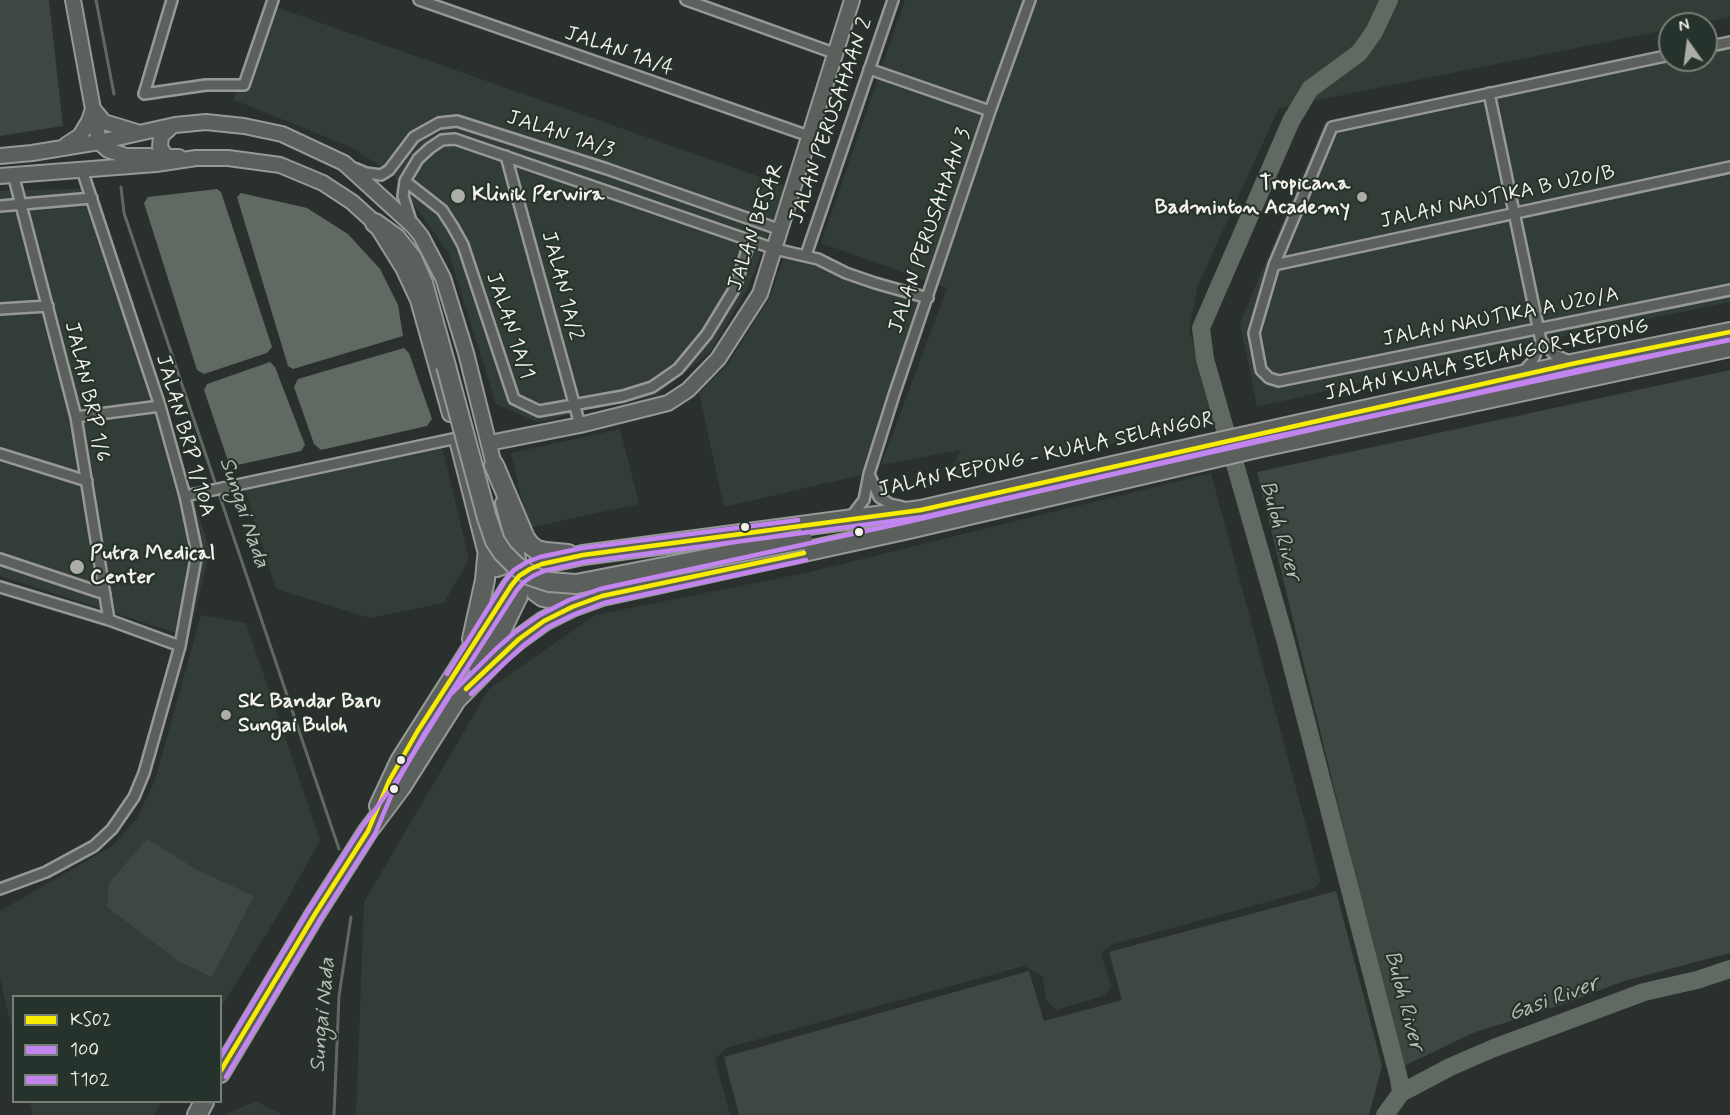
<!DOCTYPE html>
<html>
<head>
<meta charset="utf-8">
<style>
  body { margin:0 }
  #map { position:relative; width:1730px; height:1115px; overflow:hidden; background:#29302d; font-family:Mynerve,sans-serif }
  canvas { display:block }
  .legend { position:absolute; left:12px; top:995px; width:210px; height:108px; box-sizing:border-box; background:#26332d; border:2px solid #787f78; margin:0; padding:8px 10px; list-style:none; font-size:18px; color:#f4f1e8 }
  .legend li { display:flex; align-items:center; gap:12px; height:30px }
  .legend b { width:30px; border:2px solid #787f78 }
  .north { position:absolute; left:1658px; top:12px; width:60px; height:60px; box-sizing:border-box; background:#26332d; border:2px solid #787f78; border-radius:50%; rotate:346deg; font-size:16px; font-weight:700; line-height:24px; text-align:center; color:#f4f1e8 }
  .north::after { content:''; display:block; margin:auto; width:21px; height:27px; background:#adada7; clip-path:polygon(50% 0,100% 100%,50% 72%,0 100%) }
</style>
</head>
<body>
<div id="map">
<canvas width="1730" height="1115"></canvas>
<ul class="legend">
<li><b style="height:8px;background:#f8ed00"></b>KS02</li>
<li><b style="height:8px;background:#c285f0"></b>100</li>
<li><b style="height:8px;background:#c285f0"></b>T102</li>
</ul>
<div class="north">N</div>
</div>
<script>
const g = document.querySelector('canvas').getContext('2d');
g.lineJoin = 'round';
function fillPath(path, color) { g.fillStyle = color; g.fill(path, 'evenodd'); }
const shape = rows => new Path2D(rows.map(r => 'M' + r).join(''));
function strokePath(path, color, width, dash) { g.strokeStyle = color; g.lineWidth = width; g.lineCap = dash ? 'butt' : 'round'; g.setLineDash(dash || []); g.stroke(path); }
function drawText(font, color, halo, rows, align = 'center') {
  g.font = font + ' Mynerve,sans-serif'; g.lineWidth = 4.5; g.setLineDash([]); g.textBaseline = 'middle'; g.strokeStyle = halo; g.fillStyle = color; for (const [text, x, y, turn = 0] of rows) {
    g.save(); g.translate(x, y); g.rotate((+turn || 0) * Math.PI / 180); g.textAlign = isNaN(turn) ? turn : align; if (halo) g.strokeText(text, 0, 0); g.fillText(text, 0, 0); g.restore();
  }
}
fillPath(shape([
  [905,0,1730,0,1730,17,1694,24,1670,24,1670,29,1279,108,1198,285,1189,329,1214,423,948,476,961,450,881,465,947,288,821,243],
  [264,3,786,186,749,286,711,351,657,395,537,422,496,404,449,254,393,175,353,148,234,100],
  [1730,35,1730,302,1541,341,1257,407,1240,323,1325,121,1670,48,1670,60,1706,60,1706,40],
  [96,188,210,551,189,637,0,576,0,191],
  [785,254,804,258,922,301,861,475,724,507,699,393,728,364,770,297],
  [620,429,639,504,528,528,511,453],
  [442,446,469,559,444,603,370,618,276,589,244,487],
  [1211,473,1321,881,1314,889,1111,945,1101,953,1111,986,1106,995,1056,1010,1046,1000,1043,977,1024,966,726,1048,715,1059,730,1115,356,1115,364,902,489,689,595,615,805,573],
  [201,615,246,623,320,840,287,900,221,1008,220,996,14,996,13,1034,0,978,0,911,112,846,136,820,155,780],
  [256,1101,283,1115,224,1115],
  [30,1102,162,1102,154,1115,33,1115]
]), '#323d37');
fillPath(shape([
  [0,0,49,0,63,126,0,136],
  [1730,370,1730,953,1624,981,1564,1004,1473,1033,1402,1067,1257,472],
  [147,839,199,871,254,896,212,977,180,962,107,907,109,883],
  [1336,891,1382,1066,1369,1115,739,1115,724,1057,1029,971,1044,1021,1122,1000,1109,952]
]), '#3e4742');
fillPath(shape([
  [217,189,221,192,272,347,267,353,204,374,197,370,144,203,148,197],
  [241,193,307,208,348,234,380,269,398,305,403,336,293,369,288,366,237,197],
  [404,348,409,353,432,419,427,426,321,450,314,444,294,387,298,379],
  [270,362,275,367,305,445,301,451,233,466,228,461,204,390,207,384]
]), '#616963');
strokePath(shape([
  [96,0,114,94],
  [121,187,124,213,339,849],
  [334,1115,339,996,351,917]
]), '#616963', 3);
strokePath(shape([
  [1401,1093,1450,1067,1494,1048,1644,992,1697,980,1730,969],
  [1385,1115,1401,1093,1399,1079,1285,639,1205,359,1201,328,1291,121,1310,89,1359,53,1374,32,1389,0]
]), '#616963', 18);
const street = shape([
  [172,0,144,94,206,85,244,85,273,0],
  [419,0,809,136],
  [686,0,834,53],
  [1706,47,1730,42],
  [1670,55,1332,127,1274,265,1254,333,1261,370,1269,378,1279,381,1730,290],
  [869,69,990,111],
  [1489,93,1541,341,1555,355,1569,361],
  [506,156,580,425],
  [354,168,366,173,381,175,389,170,414,137,439,123,457,121,607,169,781,230],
  [13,174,76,417,109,620],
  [405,181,442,210,453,227,463,245,514,399,539,411,623,396,652,387,678,369,707,334,735,288,750,240],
  [0,206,92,198],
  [411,221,403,196,405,181,418,159,430,148,442,140,455,139,775,249,818,259,846,273,875,283,928,298],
  [806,255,893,0],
  [1274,265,1730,167],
  [0,309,48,306],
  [1522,373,1532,362,1541,341],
  [76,417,160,406],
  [0,454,87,481],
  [870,476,879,497,890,504,903,507],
  [185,496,457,438],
  [850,518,864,500,869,474,894,395,990,111,1030,0],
  [0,559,105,594],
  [0,587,109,620,180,646],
  [0,889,46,872,94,846,112,829,134,797,144,773,180,646,197,553,185,496,160,406,82,170]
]);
const secondary = shape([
  [73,0,99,142],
  [94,110,104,122,137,132],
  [172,126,161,136,160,147,166,157,179,157],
  [99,142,108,150,126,156,150,156],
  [66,145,80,136,89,121,93,109],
  [0,156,32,153,99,142,175,125,206,122,244,126,282,134,344,163,413,226,421,236,443,278,466,353,496,473],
  [0,176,156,164,196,158,228,158,280,165,323,183,352,202,375,223,403,268,418,300,450,414],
  [489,443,580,425,668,403,688,390,718,359,760,294,852,0],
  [458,444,487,558,492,567,497,569,508,565,512,554,512,537,503,503]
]);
const highway = shape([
  [375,223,396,238,412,258,423,283,446,366],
  [494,465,525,538,530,545,537,550,546,552,568,554],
  [541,566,534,577,533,584,536,592,543,597,554,599,583,598],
  [472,639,485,580,487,558],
  [478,666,501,631,518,596,519,576,512,537],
  [379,806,400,761,511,586,519,576,542,564,583,555,921,510,1169,453,1576,363,1730,332],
  [220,1073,315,914,368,831,401,787,456,700,501,654,519,639,544,621,572,607,602,596,909,529,1257,448,1730,347],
  [197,1115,204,1102]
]);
strokePath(street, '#969996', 14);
strokePath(secondary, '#969996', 18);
strokePath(highway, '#969996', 22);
strokePath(street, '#5c605c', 9);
strokePath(secondary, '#5c605c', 14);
strokePath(highway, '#5c605c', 18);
const highwayBridge = shape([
  [446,366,487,518,495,541,503,553,516,566,531,576,549,582,576,584,803,540]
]);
strokePath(highwayBridge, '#969996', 22, []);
strokePath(highwayBridge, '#5c605c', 18);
strokePath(shape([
  [466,689,519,639,544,621,572,607,602,596,804,553],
  [220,1072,315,914,368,831,389,781,417,732,511,586,519,576,530,569,542,564,583,555,921,510,1576,363,1730,332]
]), '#f8ed00', 4.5);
strokePath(shape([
  [471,694,524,645,548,627,575,614,604,603,806,560],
  [226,1077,321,918,375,834,396,784,423,736,517,590,524,582,533,576,544,571,584,562,923,517,1578,370,1730,340]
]), '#c285f0', 4.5);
strokePath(shape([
  [447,674,505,581,514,570,527,562,540,557,582,548,798,520],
  [220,1058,309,910,362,827,395,783,450,695,496,649,514,633,540,615,569,600,600,589,907,522,1255,441,1728,340]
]), '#c285f0', 4.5);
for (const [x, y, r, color] of [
  [458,196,8,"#adada7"],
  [1362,197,6,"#adada7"],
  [745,527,5,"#f4f1e8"],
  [859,532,5,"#f4f1e8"],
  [77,567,8,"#adada7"],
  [226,715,6,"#adada7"],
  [401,760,5,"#f4f1e8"],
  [394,789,5,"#f4f1e8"]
]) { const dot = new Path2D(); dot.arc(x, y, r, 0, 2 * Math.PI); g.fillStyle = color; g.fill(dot); strokePath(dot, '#26332d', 2); }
drawText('21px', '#f4f1e8', '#26332d', [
  ["JALAN 1A/4",619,52,19],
  ["JALAN PERUSAHAAN 2",832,121,-71],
  ["JALAN 1A/3",560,135,18],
  ["JALAN NAUTIKA B U20/B",1498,198,-12],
  ["JALAN BESAR",757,227,-71],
  ["JALAN PERUSAHAAN 3",931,231,-71],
  ["JALAN 1A/2",561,286,75],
  ["JALAN NAUTIKA A U20/A",1501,318,-11],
  ["JALAN 1A/1",509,326,71],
  ["JALAN KUALA SELANGOR-KEPONG",1487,361,-12],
  ["JALAN BRP 1/6",86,392,77],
  ["JALAN BRP 1/10A",184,436,74],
  ["JALAN KEPONG - KUALA SELANGOR",1046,456,-12]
]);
drawText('bold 21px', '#f4f1e8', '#26332d', [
  ["Tropicana",1350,185,"right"],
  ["Badminton Academy",1350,209,"right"],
  ["Klinik Perwira",472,196],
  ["Putra Medical",90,555],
  ["Center",90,579],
  ["SK Bandar Baru",238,703],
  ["Sungai Buloh",238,727]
], 'left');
drawText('italic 22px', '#bcbdb5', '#26332d', [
  ["Sungai Nada",243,513,71],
  ["Buloh River",1279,531,74],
  ["Gasi River",1554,1000,-20],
  ["Buloh River",1403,1001,75],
  ["Sungai Nada",324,1015,-85]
]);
</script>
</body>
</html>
